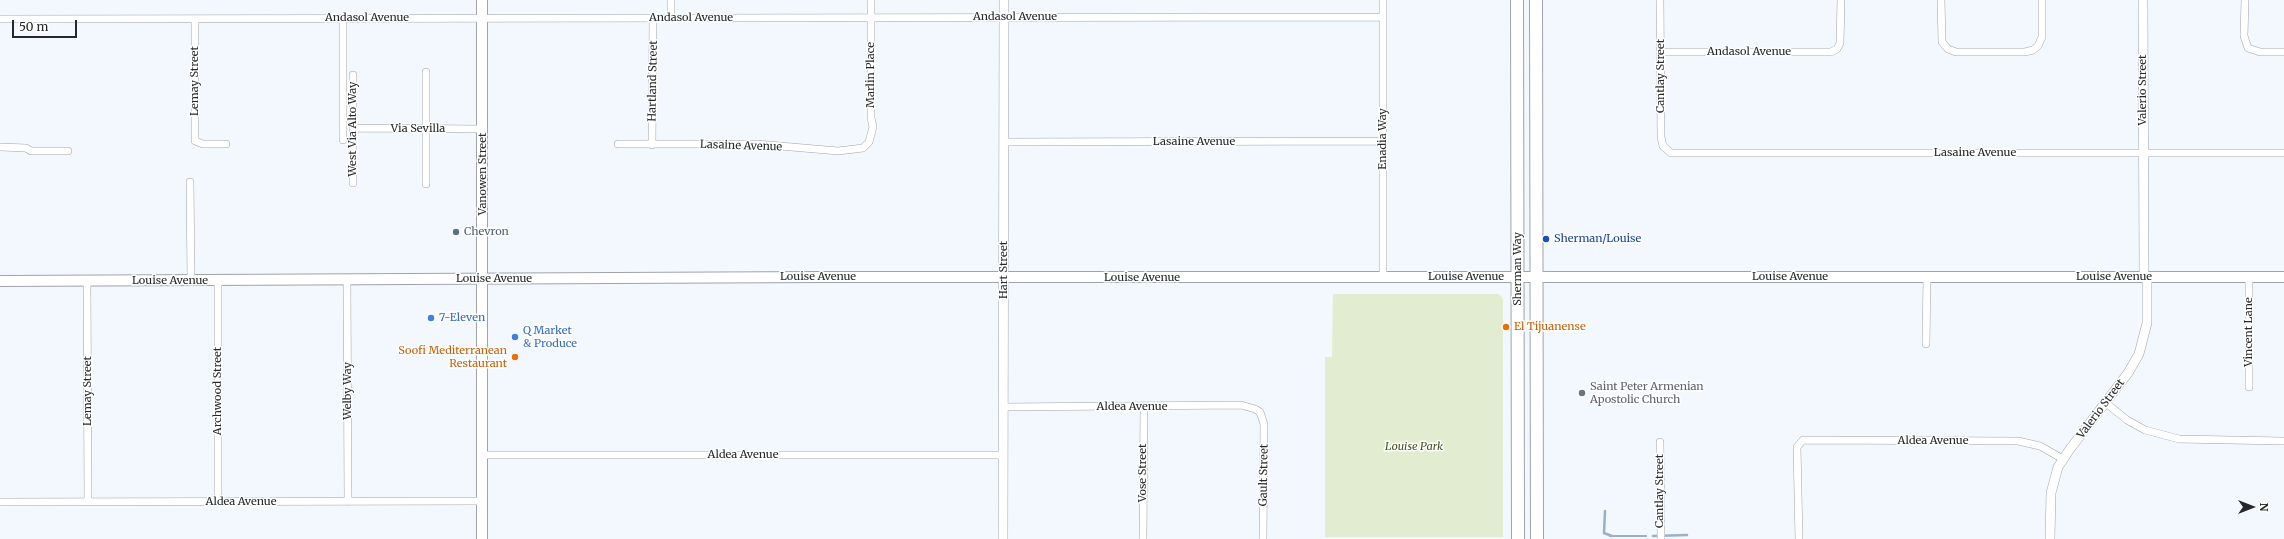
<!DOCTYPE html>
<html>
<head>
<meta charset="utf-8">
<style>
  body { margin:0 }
  #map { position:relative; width:2284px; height:539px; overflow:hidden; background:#f3f7fe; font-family:Merriweather,serif }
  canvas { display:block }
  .north { position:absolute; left:2232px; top:487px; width:40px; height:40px; -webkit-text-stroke:3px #fff; paint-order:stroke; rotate:90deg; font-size:11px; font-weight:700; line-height:16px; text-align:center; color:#26282b }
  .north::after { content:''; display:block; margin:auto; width:14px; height:18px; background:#26282b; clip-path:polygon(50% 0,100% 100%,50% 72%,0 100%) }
  .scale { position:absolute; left:12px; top:20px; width:65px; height:18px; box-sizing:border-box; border:2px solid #26282b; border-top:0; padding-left:5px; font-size:12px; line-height:14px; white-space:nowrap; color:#26282b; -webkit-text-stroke:3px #fff; paint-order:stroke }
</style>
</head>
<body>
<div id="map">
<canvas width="2284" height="539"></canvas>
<div class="north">N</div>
<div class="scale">50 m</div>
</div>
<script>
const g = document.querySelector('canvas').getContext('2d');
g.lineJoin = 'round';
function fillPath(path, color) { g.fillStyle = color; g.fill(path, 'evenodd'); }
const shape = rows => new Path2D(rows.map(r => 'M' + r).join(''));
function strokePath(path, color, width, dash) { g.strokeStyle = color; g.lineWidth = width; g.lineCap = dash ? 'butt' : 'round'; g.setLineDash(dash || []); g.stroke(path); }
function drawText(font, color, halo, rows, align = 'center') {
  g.font = font + ' Merriweather,serif'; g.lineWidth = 3; g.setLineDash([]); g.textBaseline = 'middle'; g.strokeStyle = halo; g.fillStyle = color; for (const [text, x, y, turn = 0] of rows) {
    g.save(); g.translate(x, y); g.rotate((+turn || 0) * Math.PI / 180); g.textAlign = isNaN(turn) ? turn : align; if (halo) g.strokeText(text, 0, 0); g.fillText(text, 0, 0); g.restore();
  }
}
fillPath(shape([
  [1333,294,1498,294,1502,297,1503,300,1503,537,1325,537,1325,357,1332,357]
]), '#e1ecd1');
fillPath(shape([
  [1609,535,1647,535,1647,537,1609,537]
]), '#98b0cb');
strokePath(shape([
  [1605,511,1604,533,1612,536],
  [1653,536,1687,535]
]), '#98b0cb', 2.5);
const minor = shape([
  [1383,0,1383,278],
  [1660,0,1661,137,1663,146,1671,153,2284,153],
  [1941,0,1942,42,1948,49,1956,52,2025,52,2033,50,2038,46,2042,37,2042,0],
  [2245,0,2244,36,2248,48,2260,52,2284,52],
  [671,18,671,0],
  [0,19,1383,17],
  [195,19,195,141,203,144,226,144],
  [343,19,343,140],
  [1661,52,1831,52,1837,49,1840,43,1841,0],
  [426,72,426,184],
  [353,75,353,183],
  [353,128,482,129],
  [1004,142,1383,141],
  [618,144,757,144,838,151,863,148,869,142,873,127,871,118,871,0],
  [652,145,653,18],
  [0,147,26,148,31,151,68,151],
  [190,182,191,280],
  [2249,277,2249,387],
  [218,280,218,502],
  [347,280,348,502],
  [87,281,88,502],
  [1926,344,1927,277],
  [2106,403,2127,420,2145,430,2179,439,2283,441],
  [1004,407,1241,405,1255,409,1260,412,1264,424,1263,539],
  [1660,442,1661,539],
  [482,455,1003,455],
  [0,502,482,501],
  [1143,539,1144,407],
  [1799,539,1797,447,1803,440,2018,441,2040,446,2063,459]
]);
const tertiary = shape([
  [2143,0,2144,277],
  [1003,539,1004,0],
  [2050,539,2051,493,2058,467,2070,449,2128,373,2139,354,2147,323,2147,277]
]);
const secondary = shape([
  [482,0,482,539],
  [0,281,821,277,2284,277]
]);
const primary = shape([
  [1517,0,1518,539],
  [1536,0,1537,539]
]);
strokePath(minor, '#9fa3ac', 8);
strokePath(tertiary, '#9fa3ac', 10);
strokePath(secondary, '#9fa3ac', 12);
strokePath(primary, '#9fa3ac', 14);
strokePath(minor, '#fff', 7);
strokePath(tertiary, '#fff', 9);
strokePath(secondary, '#fff', 10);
strokePath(primary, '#fff', 12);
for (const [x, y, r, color] of [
  [456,232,4,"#5c6f8a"],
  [1546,239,4,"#1a4fb4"],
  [431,318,4,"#3f7fe0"],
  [1506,327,4,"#e8710a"],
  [515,337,4,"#3f7fe0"],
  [515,357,4,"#e8710a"],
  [1582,393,4,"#6b7280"]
]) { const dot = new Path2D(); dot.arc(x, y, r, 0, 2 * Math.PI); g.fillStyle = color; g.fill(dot); strokePath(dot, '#fff', 1.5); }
drawText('11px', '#26282b', '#fff', [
  ["Andasol Avenue",1015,17],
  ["Andasol Avenue",367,18],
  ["Andasol Avenue",691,18],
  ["Andasol Avenue",1749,52],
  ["Marlin Place",871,75,-90],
  ["Cantlay Street",1661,76,-90],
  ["Lemay Street",195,81,-90],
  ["Hartland Street",653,81,-89],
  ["Valerio Street",2143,90,-90],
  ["West Via Alto Way",353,129,-90],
  ["Via Sevilla",418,129],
  ["Enadia Way",1383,139,-90],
  ["Lasaine Avenue",1194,142],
  ["Lasaine Avenue",741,146,2],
  ["Lasaine Avenue",1975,153],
  ["Vanowen Street",483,174,-90],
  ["Sherman Way",1518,269,-90],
  ["Hart Street",1004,270,-90],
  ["Louise Avenue",818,277],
  ["Louise Avenue",1466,277],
  ["Louise Avenue",1790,277],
  ["Louise Avenue",2114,277],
  ["Louise Avenue",1142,278],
  ["Louise Avenue",494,279],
  ["Louise Avenue",170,281],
  ["Vincent Lane",2249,332,-90],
  ["Lemay Street",88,391,-90],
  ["Archwood Street",218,391,-90],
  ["Welby Way",348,391,-90],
  ["Aldea Avenue",1132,407],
  ["Valerio Street",2101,409,-53],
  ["Aldea Avenue",1933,441],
  ["Aldea Avenue",743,455],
  ["Vose Street",1143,473,-90],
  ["Gault Street",1264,475,-89],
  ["Cantlay Street",1660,491,-90],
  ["Aldea Avenue",241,502]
]);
drawText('11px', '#4e5e75', '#fff', [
  ["Chevron",464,232]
], 'left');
drawText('11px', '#164399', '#fff', [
  ["Sherman/Louise",1554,239]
], 'left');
drawText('11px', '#366cbe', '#fff', [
  ["7-Eleven",439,318],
  ["Q Market",523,331],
  ["& Produce",523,344]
], 'left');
drawText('11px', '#c56008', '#fff', [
  ["El Tijuanense",1514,327],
  ["Soofi Mediterranean",507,351,"right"],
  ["Restaurant",507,364,"right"]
], 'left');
drawText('11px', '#5b616d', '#fff', [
  ["Saint Peter Armenian",1590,387],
  ["Apostolic Church",1590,400]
], 'left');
drawText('italic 11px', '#41521f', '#fff', [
  ["Louise Park",1414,447]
]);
</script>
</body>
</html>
